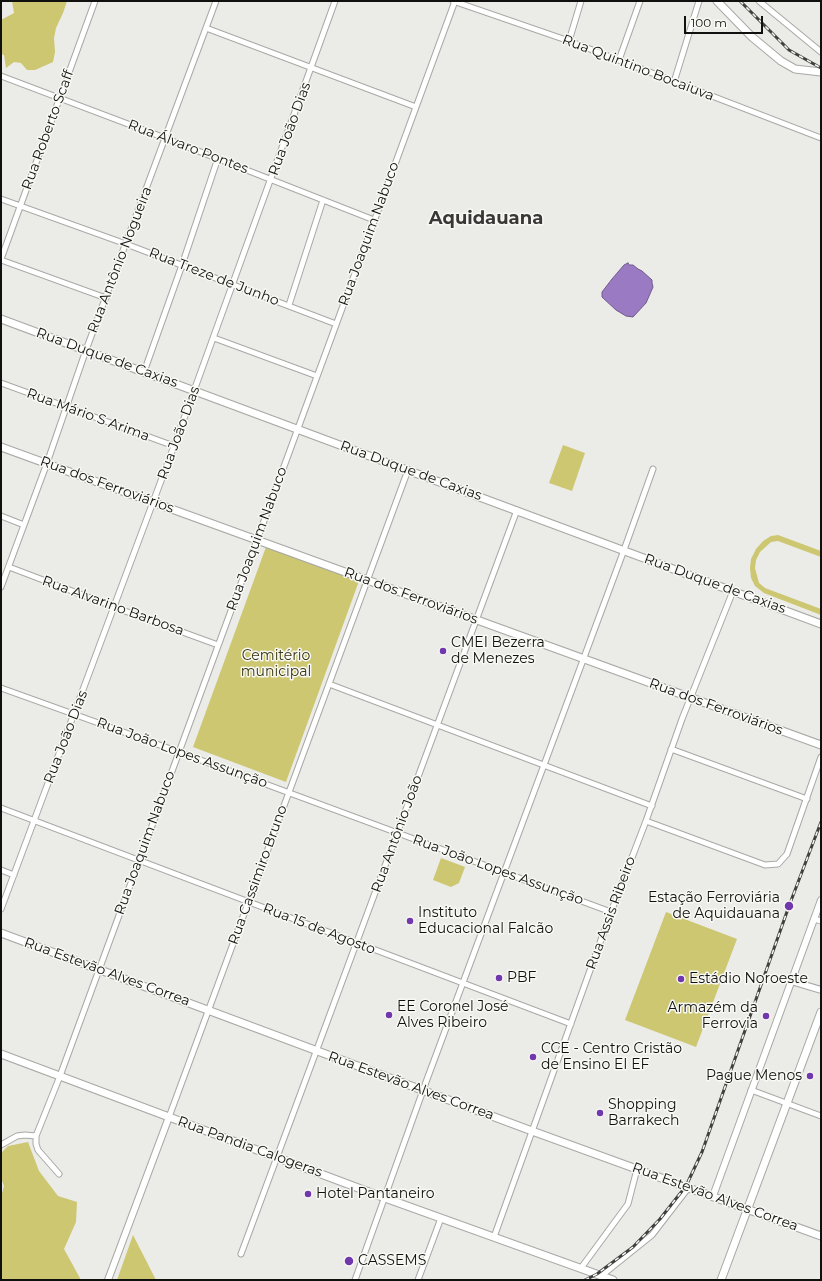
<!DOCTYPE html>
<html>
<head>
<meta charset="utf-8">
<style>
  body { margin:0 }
  #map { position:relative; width:822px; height:1281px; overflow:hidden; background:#ebebe7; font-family:Montserrat,sans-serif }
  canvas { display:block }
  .frame { position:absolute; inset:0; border:2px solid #10100e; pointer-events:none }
  .scale { position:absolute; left:684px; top:16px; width:79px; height:18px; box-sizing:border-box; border:2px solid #10100e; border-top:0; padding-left:5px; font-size:12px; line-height:14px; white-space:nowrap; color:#10100e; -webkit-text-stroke:3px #f8f8f4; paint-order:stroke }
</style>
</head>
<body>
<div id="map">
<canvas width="822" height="1281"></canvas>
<div class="frame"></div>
<div class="scale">100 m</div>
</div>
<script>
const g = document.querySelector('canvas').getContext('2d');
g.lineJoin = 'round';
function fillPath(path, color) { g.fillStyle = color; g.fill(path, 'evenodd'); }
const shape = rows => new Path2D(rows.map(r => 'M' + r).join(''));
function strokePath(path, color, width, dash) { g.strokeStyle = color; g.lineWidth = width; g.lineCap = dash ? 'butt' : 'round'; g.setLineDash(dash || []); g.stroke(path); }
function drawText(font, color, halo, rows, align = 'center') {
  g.font = font + ' Montserrat,sans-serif'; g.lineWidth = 3; g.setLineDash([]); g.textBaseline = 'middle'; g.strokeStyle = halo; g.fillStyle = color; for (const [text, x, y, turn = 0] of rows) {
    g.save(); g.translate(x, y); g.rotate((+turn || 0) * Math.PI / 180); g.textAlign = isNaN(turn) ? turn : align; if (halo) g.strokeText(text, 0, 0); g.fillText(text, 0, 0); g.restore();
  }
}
fillPath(shape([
  [12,1,67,1,63,13,56,28,54,38,55,52,53,62,35,70,27,70,21,63,14,62,6,68,4,55,1,54,1,20,14,13],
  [563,445,585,453,572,491,549,483],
  [778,535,821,551,821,557,778,541,771,542,760,552,756,560,755,568,759,583,765,588,821,609,821,615,764,593,755,586,751,578,750,568,751,559,756,549,763,541,771,536],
  [266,547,359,581,286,782,193,747],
  [441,858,465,867,459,883,451,887,433,880],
  [666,912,737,939,696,1047,625,1020],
  [28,1142,39,1171,58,1196,77,1202,76,1222,64,1249,81,1280,1,1280,1,1197,4,1186,1,1178,1,1153,8,1146],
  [133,1235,156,1280,117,1280]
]), '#cdc771');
const water = shape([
  [628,263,629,265,633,265,638,269,642,271,652,280,652,283,653,287,646,303,633,317,626,316,616,310,602,297,602,292,612,279,624,265,628,263]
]);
fillPath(water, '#997ac3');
strokePath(water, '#705a8d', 1);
const minor = shape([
  [453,1,569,41,821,138],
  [759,1,821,52],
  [206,28,416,107],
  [569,41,581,1],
  [619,60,640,1],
  [1,76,165,138,374,220],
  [674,82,699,1],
  [1,199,126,244,336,324],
  [1,259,95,1],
  [1,260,106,298],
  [289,305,323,200],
  [214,338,317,376],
  [144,372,182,265,218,158],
  [1,383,174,446],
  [1,516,24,525],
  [9,567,114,607,218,645],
  [1,587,47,463,86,350,216,1],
  [329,684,652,806],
  [1,688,179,752,611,912],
  [671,749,807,799],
  [1,808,571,1024],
  [646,821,765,865,778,864,787,854,821,757],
  [1,870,14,875],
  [1,909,174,446,335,1],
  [814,919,821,921],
  [751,1090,821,1116],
  [169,1117,408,470],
  [1,1145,17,1136,25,1135,36,1136],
  [59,1174,38,1150,36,1144,36,1136,60,1076,455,1],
  [494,1237,611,912,646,821,682,719,733,591],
  [241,1254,517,510],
  [581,1268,628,1204,637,1169],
  [601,1276,652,1235,689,1187],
  [355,1280,426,1082,624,550,653,469],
  [418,1280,441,1218]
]);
const tertiary = shape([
  [791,981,821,990],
  [713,1196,821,900],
  [108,1280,169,1117]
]);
const secondary = shape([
  [717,1,752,37,781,61,795,69,821,72],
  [1,319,821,624],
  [1,447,821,745],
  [1,933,532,1131,821,1236],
  [1,1054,385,1198,613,1280],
  [721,1280,821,1012]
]);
strokePath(minor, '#a8a8a5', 7);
strokePath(tertiary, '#a8a8a5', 8);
strokePath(secondary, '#a8a8a5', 9);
strokePath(minor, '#fff', 5);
strokePath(tertiary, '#fff', 6);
strokePath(secondary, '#fff', 7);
const rail = shape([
  [740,1,789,50,821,68],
  [585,1280,597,1274,633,1247,660,1219,686,1186,702,1152,789,906,821,822]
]);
strokePath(rail, '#40403e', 3);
strokePath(rail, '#f8f8f4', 1.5, [4.5]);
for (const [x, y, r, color] of [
  [443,651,4,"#7137ad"],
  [789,906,5,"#7137ad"],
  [410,921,4,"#7137ad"],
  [499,978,4,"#7137ad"],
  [681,979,4,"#7137ad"],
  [389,1015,4,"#7137ad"],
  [766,1016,4,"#7137ad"],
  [533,1057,4,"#7137ad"],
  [810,1076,4,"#7137ad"],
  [600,1113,4,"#7137ad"],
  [308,1194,4,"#7137ad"],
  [349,1261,5,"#7137ad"]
]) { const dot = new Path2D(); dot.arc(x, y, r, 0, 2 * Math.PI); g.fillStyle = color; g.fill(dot); strokePath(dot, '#f8f8f4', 1.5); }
drawText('14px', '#10100e', '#f8f8f4', [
  ["Rua Quintino Bocaiuva",638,68,21],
  ["Rua João Dias",290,129,-70],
  ["Rua Roberto Scaff",48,130,-70],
  ["Rua Álvaro Pontes",188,147,21],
  ["Rua Joaquim Nabuco",369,234,-70],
  ["Rua Antônio Nogueira",120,260,-69],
  ["Rua Treze de Junho",214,277,21],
  ["Rua Duque de Caxias",107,358,20],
  ["Rua Mário S Arima",88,415,20],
  ["Rua João Dias",179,433,-70],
  ["Rua Duque de Caxias",411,471,20],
  ["Rua dos Ferroviários",107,485,20],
  ["Rua Joaquim Nabuco",257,539,-70],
  ["Rua Duque de Caxias",715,584,20],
  ["Rua dos Ferroviários",411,596,20],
  ["Rua Alvarino Barbosa",113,606,20],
  ["Rua dos Ferroviários",716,707,20],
  ["Rua João Dias",66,737,-69],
  ["Rua João Lopes Assunção",182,753,20],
  ["Rua Antônio João",397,834,-70],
  ["Rua Joaquim Nabuco",145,843,-70],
  ["Rua João Lopes Assunção",498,870,20],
  ["Rua Cassimiro Bruno",258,875,-70],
  ["Rua Assis Ribeiro",611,913,-70],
  ["Rua 15 de Agosto",319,929,21],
  ["Rua Estevão Alves Correa",107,972,20],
  ["Rua Estevão Alves Correa",411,1086,20],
  ["Rua Pandia Calogeras",250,1147,20],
  ["Rua Estevão Alves Correa",715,1197,20]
]);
drawText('14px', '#10100e', '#f8f8f4', [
  ["CMEI Bezerra",451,643],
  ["de Menezes",451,659],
  ["Estação Ferroviária",780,898,"right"],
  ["de Aquidauana",780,914,"right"],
  ["Instituto",418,913],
  ["Educacional Falcão",418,929],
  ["PBF",507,978],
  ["Estádio Noroeste",689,979],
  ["EE Coronel José",397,1007],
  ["Alves Ribeiro",397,1023],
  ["Armazém da",758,1008,"right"],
  ["Ferrovia",758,1024,"right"],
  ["CCE - Centro Cristão",541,1049],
  ["de Ensino EI EF",541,1065],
  ["Pague Menos",802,1076,"right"],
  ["Shopping",608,1105],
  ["Barrakech",608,1121],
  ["Hotel Pantaneiro",316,1194],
  ["CASSEMS",358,1261]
], 'left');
drawText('14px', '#383610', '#f8f8f4', [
  ["Cemitério",276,656],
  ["municipal",276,672]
]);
drawText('bold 18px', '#393836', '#f8f8f4', [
  ["Aquidauana",486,219]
]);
</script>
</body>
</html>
